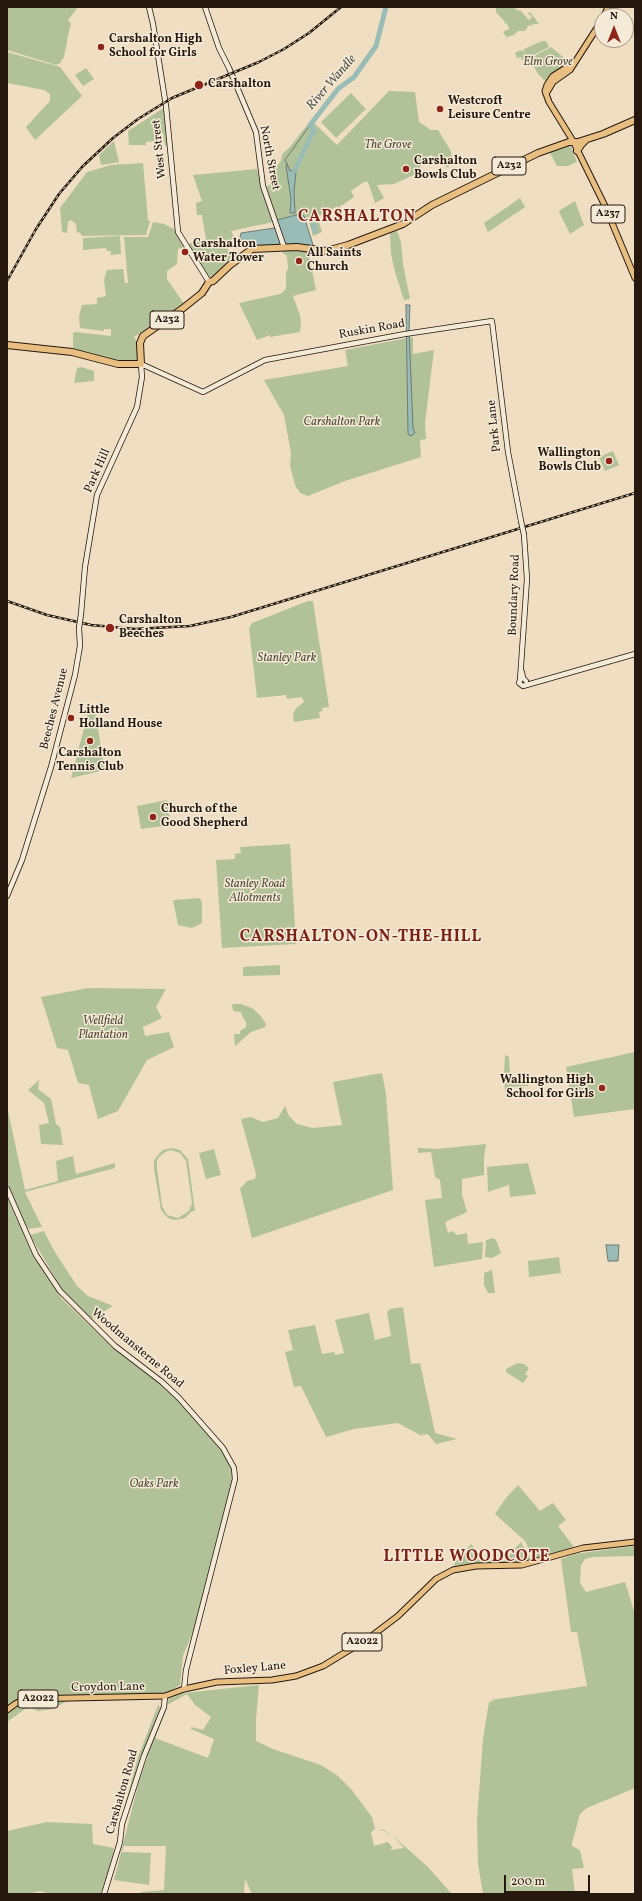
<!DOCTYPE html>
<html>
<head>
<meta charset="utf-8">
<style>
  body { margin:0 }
  #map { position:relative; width:642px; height:1901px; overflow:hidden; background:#efdec1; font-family:Vollkorn,serif }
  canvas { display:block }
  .frame { position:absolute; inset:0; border:8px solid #26170f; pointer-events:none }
  .north { position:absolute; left:594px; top:8px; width:40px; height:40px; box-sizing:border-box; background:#f5ead7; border:1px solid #a29687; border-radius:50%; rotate:0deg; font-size:11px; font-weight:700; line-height:16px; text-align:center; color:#26170f }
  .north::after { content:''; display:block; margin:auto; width:14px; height:18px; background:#8f2418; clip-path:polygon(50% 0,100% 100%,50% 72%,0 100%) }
  .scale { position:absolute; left:504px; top:1875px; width:86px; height:18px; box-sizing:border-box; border:2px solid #26170f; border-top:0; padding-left:5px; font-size:12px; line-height:14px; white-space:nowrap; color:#26170f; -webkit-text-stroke:3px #f5ead7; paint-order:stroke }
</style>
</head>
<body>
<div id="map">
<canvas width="642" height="1901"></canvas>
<div class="frame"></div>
<div class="north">N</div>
<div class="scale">200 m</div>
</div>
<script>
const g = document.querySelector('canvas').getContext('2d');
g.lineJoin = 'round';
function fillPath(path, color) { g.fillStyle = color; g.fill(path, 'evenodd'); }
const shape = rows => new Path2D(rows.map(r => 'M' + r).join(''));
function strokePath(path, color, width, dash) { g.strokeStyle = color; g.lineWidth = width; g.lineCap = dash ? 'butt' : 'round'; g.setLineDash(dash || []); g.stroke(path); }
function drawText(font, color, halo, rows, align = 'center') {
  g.font = font + ' Vollkorn,serif'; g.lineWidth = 3; g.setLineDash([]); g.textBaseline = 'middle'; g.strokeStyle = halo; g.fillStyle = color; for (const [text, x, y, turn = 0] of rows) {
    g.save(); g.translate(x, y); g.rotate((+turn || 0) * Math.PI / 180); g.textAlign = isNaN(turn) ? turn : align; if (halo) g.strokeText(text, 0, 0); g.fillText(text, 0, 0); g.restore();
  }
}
fillPath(shape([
  [7,7,78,7,68,20,71,23,68,36,64,57,60,63,56,65,7,50],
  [496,7,515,7,516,10,521,11,529,20,532,17,529,14,527,14,530,12,539,24,533,24,531,27,531,25,528,26,525,31,518,31,514,35,507,37,508,40,503,32,509,29,509,27,506,23,504,24,505,22,496,12],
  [542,41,546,41,549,47,526,59,522,60,521,57,517,58,515,53,521,50,523,52,524,49],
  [551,47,570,63,545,81,538,74,531,61,529,61,529,59],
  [7,52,60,67,82,96,35,140,26,127,50,101,50,94,44,90,7,83],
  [86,68,94,79,83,86,75,75],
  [389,91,415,92,419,122,431,130,438,130,451,151,452,159,448,168,431,155,423,159,418,173,394,184,377,185,384,198,375,203,368,182,364,182,351,191,354,197,338,208,337,206,328,212,317,216,322,232,313,236,308,219,305,220,299,214,277,220,266,187,272,183,272,171,281,161,282,154,290,147,311,120,337,145],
  [351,93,366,109,336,138,321,122],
  [165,107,169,146,165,146,163,133,158,133,155,136,155,141,146,142,146,145,129,145,128,131],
  [114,141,119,162,101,165,99,155],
  [569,142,577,162,568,166,557,166,548,149],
  [143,163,148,220,150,221,146,235,82,236,79,232,77,233,76,224,71,220,68,222,67,233,62,232,60,208,87,172,111,165],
  [257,169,273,222,231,231,235,239,225,245,234,260,213,278,211,277,207,274,188,244,206,240,202,215,197,215,196,203,202,201,193,175],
  [520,198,525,207,488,232,484,223],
  [575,201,584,225,570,234,559,212,560,210],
  [153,222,164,224,174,229,185,247,178,249,177,264,167,271,167,279,185,305,134,337,138,343,138,363,129,364,73,351,73,333,76,332,111,336,111,329,104,329,104,331,80,328,79,316,82,305,97,304,97,298,106,296,104,280,107,270,123,269,125,283,128,283,124,237,148,237],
  [397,231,401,242,403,264,410,299,404,300,395,272,391,254,390,233],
  [120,236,121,254,110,255,111,251,107,251,106,248,83,250,83,238],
  [283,249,308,250,316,290,293,296,300,315,301,324,300,332,270,337,270,335,257,340,239,303,280,294,283,292,286,288,286,273,288,268,287,256,283,253],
  [413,337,413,354,434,350,425,423,426,439,420,440,421,457,345,481,308,496,300,493,295,485,290,466,291,453,284,415,264,380,348,366,345,350],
  [77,368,81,367,94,371,94,381,74,383],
  [613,451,619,465,605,471,599,457],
  [308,601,313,601,329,707,322,708,323,711,319,712,320,718,294,722,293,714,296,708,304,702,302,697,287,699,286,695,257,698,249,628,252,623],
  [95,712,105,770,71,778,88,713],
  [167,800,171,825,141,829,137,806],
  [290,844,296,944,222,948,216,860,235,859,235,854,241,853,240,847],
  [200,898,202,903,202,923,192,928,178,925,173,900],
  [280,965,280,975,243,976,243,967],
  [88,988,166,989,156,1007,162,1018,143,1027,145,1036,169,1032,174,1047,147,1060,118,1111,98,1119,89,1085,78,1083,68,1050,57,1048,41,997],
  [232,1004,241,1004,252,1008,260,1015,266,1024,265,1027,251,1032,235,1046,234,1034,240,1034,240,1031,246,1027,246,1022,242,1016,241,1012,233,1011],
  [635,1052,635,1109,574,1117,566,1067],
  [505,1055,509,1057,510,1077,518,1083,529,1079,528,1086,508,1087,505,1092,504,1076],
  [382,1073,386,1094,393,1190,252,1238,240,1189,247,1181,255,1179,256,1174,241,1119,251,1117,263,1122,278,1118,285,1106,289,1116,297,1124,313,1128,342,1125,333,1082],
  [39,1080,38,1089,51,1099,56,1124,60,1127,63,1145,41,1144,39,1125,49,1123,44,1103,28,1090],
  [7,1106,25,1190,58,1181,56,1161,73,1156,76,1174,115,1163,115,1168,25,1192,42,1227,27,1229,8,1186],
  [486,1144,484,1158,484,1175,462,1179,462,1195,467,1212,445,1222,448,1233,452,1231,457,1235,467,1233,468,1244,483,1242,482,1259,434,1267,425,1200,442,1198,440,1180,435,1177,431,1152,418,1153,418,1148,436,1149],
  [172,1148,180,1150,188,1159,195,1211,192,1211,185,1218,175,1220,168,1218,161,1210,154,1169,154,1161,157,1156,163,1150],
  [171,1150,180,1153,186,1161,192,1203,189,1211,178,1218,167,1215,162,1206,157,1168,157,1161,159,1157,165,1152],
  [214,1149,221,1175,206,1179,199,1153],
  [528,1163,536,1194,510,1197,509,1185,488,1192,487,1167],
  [7,1197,33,1253,62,1299,115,1350,120,1352,162,1382,230,1459,235,1479,219,1552,205,1602,183,1656,180,1685,164,1694,72,1698,53,1709,38,1711,31,1708,25,1709,7,1722],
  [44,1231,53,1249,77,1286,88,1296,113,1306,90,1320,63,1291,30,1235],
  [493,1238,496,1240,501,1253,492,1258,485,1257,486,1240],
  [559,1257,561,1273,529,1277,528,1261],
  [492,1270,495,1293,488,1293,484,1285,484,1273],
  [403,1307,411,1364,420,1363,435,1433,457,1439,436,1444,428,1434,423,1435,422,1432,422,1436,398,1423,354,1429,326,1437,301,1386,294,1387,285,1352,293,1350,288,1330,315,1325,322,1354,334,1352,335,1355,344,1353,335,1320,369,1313,375,1340,391,1336,387,1312,390,1309],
  [518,1363,524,1364,529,1368,525,1374,528,1376,523,1383,506,1372,506,1369],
  [518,1485,540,1511,553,1503,566,1520,558,1526,574,1547,534,1559,525,1541,495,1514,506,1498],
  [521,1542,531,1560,522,1562,466,1564,455,1566,454,1564,471,1544,474,1547,470,1551,479,1560,504,1561],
  [635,1546,635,1556,593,1557,585,1559,581,1565,580,1583,586,1592,625,1582,635,1614,635,1788,587,1808,580,1814,572,1843,572,1846,580,1850,584,1868,572,1869,575,1894,483,1894,478,1864,477,1820,483,1739,489,1702,494,1701,491,1700,587,1686,577,1632,571,1632,561,1559,575,1554],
  [259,1685,256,1719,256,1741,273,1749,321,1765,338,1776,351,1789,372,1817,375,1829,371,1832,374,1846,388,1842,392,1847,391,1850,404,1848,393,1836,380,1829,382,1829,393,1836,428,1867,452,1894,252,1894,245,1879,244,1894,141,1894,141,1892,164,1890,166,1846,124,1846,122,1852,151,1853,149,1885,114,1880,138,1785,164,1708,166,1709,155,1738,208,1758,214,1739,191,1729,191,1727,203,1730,211,1717,195,1705,187,1694,167,1705,169,1699,184,1693],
  [158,1705,160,1707,143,1754,116,1839,138,1757],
  [47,1822,92,1824,93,1844,114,1848,111,1865,100,1894,51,1894,40,1891,27,1894,7,1894,7,1831]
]), '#b2c298');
const water = shape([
  [287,164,290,171,295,170,296,171,294,192,295,213,290,213,291,199,286,166,287,164],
  [300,214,304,216,313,245,312,246,286,245,281,233,277,220,300,214],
  [275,228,281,243,278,246,260,247,255,244,244,244,240,237,241,233,275,228],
  [406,305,410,305,409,330,413,428,415,433,411,436,408,434,406,305],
  [606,1245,619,1245,618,1261,608,1261,606,1245]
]);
fillPath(water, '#9abcb7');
strokePath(water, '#6c7a74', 1);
strokePath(shape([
  [287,164,285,160,310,125]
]), '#6c7a74', 1);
strokePath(shape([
  [295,170,314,130,310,125,338,89,354,77,376,46,386,7],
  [313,224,315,231]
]), '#9abcb7', 5);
const secondary = shape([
  [149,7,153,24,166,106,178,232,209,282],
  [205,7,219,48,229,68,256,132,263,186,284,247],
  [81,614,85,567,97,495,137,407,142,377,141,364,203,392,265,360,405,334,492,321,508,452,521,521],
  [522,672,523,678,526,681],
  [520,680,527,579,524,535],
  [520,680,519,683,523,686,635,654],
  [7,896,22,860,51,767,75,675,80,646,79,628],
  [7,1189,36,1255,60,1291,115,1346,162,1382,179,1398,223,1448,234,1468,235,1479,186,1670,184,1689],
  [104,1894,120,1842,122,1824,144,1756,164,1707,165,1696]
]);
const primary = shape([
  [604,16,608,7],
  [572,64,553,76,547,85,545,91,549,102,573,141,605,206,635,278],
  [546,94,553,82,570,70,602,20],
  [7,1710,15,1704,25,1699,165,1696,184,1689,217,1682,272,1680,296,1676,323,1666,369,1638,398,1616,436,1579,453,1570,476,1566,522,1565,583,1548,635,1542]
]);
const highway = shape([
  [577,151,581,145,585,141],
  [7,345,72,352,118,364,141,364,140,343,143,336,182,309,202,293,209,282,213,281,230,265,252,249,297,247,326,251,348,245,403,224,432,205,538,153,569,142,578,142,603,134,635,120]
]);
strokePath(secondary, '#26170f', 6);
strokePath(primary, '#26170f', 7);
strokePath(highway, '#26170f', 8);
strokePath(secondary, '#f5ead7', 4.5);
strokePath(primary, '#e8bf80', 5);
strokePath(highway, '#e8bf80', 6);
const rail = shape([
  [7,281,36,229,59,194,82,167,113,138,138,119,172,98,259,62,284,49,309,33,341,7],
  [7,601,47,615,91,625,135,629,190,626,231,617,635,493]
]);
strokePath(rail, '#26170f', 2.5);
strokePath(rail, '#f5ead7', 1, [3]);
const secondaryBridge = shape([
  [521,521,524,535],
  [79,628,81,614]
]);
strokePath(secondaryBridge, '#26170f', 6, []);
strokePath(secondaryBridge, '#f5ead7', 4.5);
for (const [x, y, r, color] of [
  [101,47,4,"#8f2418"],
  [199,85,5,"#8f2418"],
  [440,109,4,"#8f2418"],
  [406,169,4,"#8f2418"],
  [185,252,4,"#8f2418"],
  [299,261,4,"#8f2418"],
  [609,461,4,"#8f2418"],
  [110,628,5,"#8f2418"],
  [71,718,4,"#8f2418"],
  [90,741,4,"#8f2418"],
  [153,817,4,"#8f2418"],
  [602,1088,4,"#8f2418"]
]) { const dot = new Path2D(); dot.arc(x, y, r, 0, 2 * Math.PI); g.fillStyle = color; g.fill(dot); strokePath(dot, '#f5ead7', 1.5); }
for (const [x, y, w] of [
  [509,166,34],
  [608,214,34],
  [167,320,34],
  [362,1642,40],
  [38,1699,40]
]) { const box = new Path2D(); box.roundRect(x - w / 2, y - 9, w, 18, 3); g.fillStyle = '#f5ead7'; g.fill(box); strokePath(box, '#26170f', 1); }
drawText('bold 11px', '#26170f', null, [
  ["A232",509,166],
  ["A237",608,214],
  ["A232",167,320],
  ["A2022",362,1642],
  ["A2022",38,1699]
]);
drawText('bold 12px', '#26170f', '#f5ead7', [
  ["Carshalton High",109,40],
  ["School for Girls",109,54],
  ["Carshalton",208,85],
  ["Westcroft",448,102],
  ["Leisure Centre",448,116],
  ["Carshalton",414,162],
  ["Bowls Club",414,176],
  ["Carshalton",193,245],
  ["Water Tower",193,259],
  ["All Saints",307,254],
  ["Church",307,268],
  ["Wallington",601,454,"right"],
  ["Bowls Club",601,468,"right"],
  ["Carshalton",119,621],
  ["Beeches",119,635],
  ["Little",79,711],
  ["Holland House",79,725],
  ["Carshalton",90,754,"center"],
  ["Tennis Club",90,768,"center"],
  ["Church of the",161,810],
  ["Good Shepherd",161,824],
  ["Wallington High",594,1081,"right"],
  ["School for Girls",594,1095,"right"]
], 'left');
drawText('italic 12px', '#504a38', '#f5ead7', [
  ["Elm Grove",548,63],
  ["The Grove",388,146],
  ["Carshalton Park",342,423],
  ["Stanley Park",287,659],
  ["Stanley Road",255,885],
  ["Allotments",255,899],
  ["Wellfield",103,1022],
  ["Plantation",103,1036],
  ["Oaks Park",154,1485]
]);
drawText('12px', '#26170f', '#f5ead7', [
  ["West Street",160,149,-96],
  ["North Street",269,158,79],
  ["Ruskin Road",372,330,-10],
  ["Park Lane",495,426,-96],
  ["Park Hill",98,471,-66],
  ["Boundary Road",515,595,-88],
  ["Beeches Avenue",55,709,-76],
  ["Woodmansterne Road",137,1349,40],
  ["Foxley Lane",255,1669,-5],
  ["Croydon Lane",108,1688,-1],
  ["Carshalton Road",123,1792,-74]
]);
drawText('italic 13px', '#4f514a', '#f5ead7', [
  ["River Wandle",332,83,-49]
]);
g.letterSpacing = '1px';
drawText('bold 16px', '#7a1f14', '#f5ead7', [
  ["CARSHALTON",357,218],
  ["CARSHALTON-ON-THE-HILL",361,938],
  ["LITTLE WOODCOTE",467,1558]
]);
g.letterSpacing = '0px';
</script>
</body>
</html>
